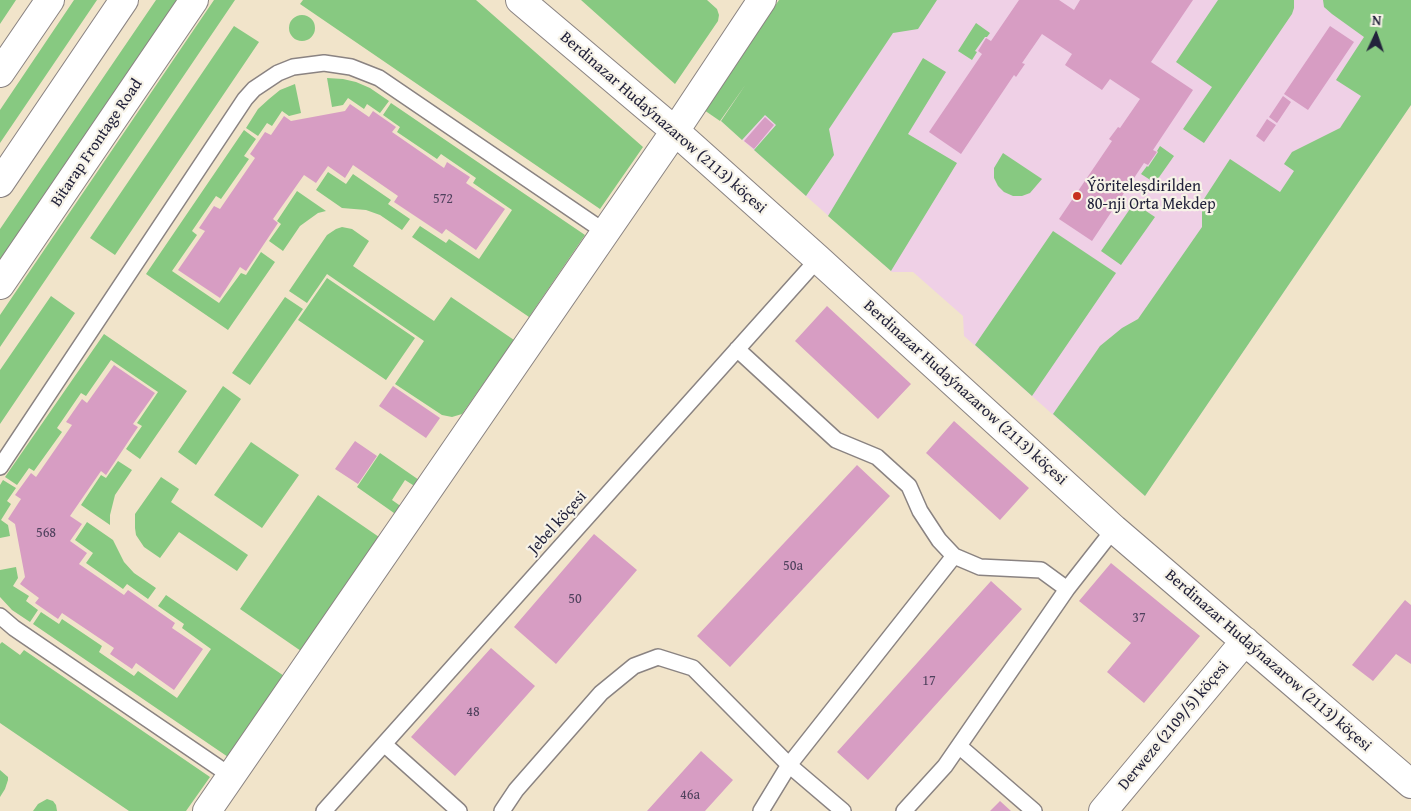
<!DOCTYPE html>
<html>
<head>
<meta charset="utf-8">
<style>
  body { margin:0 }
  #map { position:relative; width:1411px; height:811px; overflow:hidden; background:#f1e4ca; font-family:"Gentium Book Plus",serif }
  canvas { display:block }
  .north { position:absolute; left:1351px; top:10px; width:50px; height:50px; -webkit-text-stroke:4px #f7f3e8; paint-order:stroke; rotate:3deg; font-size:14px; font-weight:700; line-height:20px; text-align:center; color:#22223b }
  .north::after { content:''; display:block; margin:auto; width:18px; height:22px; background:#22223b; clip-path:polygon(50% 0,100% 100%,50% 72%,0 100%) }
</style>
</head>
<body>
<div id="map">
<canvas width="1411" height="811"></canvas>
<div class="north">N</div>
</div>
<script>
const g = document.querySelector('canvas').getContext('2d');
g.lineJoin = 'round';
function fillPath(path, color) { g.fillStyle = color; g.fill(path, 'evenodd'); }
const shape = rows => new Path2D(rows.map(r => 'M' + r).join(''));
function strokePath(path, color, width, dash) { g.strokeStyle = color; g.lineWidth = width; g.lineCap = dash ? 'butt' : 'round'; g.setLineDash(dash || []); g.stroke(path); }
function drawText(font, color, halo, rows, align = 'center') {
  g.font = font + ' "Gentium Book Plus",serif'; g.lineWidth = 4.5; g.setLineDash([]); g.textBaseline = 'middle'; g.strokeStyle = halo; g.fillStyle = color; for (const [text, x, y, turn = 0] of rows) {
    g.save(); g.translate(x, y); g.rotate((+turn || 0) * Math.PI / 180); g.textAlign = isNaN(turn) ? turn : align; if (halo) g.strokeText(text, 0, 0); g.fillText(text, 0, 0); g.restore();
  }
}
fillPath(shape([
  [803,0,1411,0,1411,105,1145,496,964,336,963,316,913,272,892,272,721,121]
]), '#efd0e6');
fillPath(shape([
  [0,0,16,0,0,24],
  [74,0,97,0,0,143,0,110],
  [156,0,178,0,0,262,0,229],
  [214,0,235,0,0,347,0,315],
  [303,0,476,0,643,147,600,209,300,4],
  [581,0,707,0,717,9,719,15,718,21,675,84],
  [779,0,937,0,918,29,893,33,829,129,834,155,806,196,754,150,776,125,765,115,742,140,721,121,746,84,720,121,704,110],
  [1218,0,1294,0,1294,8,1292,14,1204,143,1183,129,1212,87,1176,62],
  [1323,0,1411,0,1411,105,1145,496,1053,414,1100,346,1122,328,1138,319,1202,227,1202,202,1230,159,1280,192,1294,171,1284,164,1292,152,1340,128,1361,96,1336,80,1364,37,1332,14,1324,7],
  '289 28a13 13 0 1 1 26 0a13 13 0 1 1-26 0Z',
  [976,23,990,33,987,37,985,37,975,51,977,52,972,60,958,51],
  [234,26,259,42,115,255,90,238],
  [923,58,946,72,908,134,957,163,891,271,828,216],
  [327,78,343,79,356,82,370,88,389,101,380,113,367,104,364,109,348,98,343,105,332,107],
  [295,84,301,113,289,116,282,111,272,126,267,123,258,136,246,128,258,109,269,99,280,90],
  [391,103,585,235,529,317,412,237,420,226,446,243,449,239,479,259,512,210,473,183,476,178,441,154,437,159,397,132,400,127,383,115],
  [244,130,256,139,244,156,249,159,221,199,216,196,192,231,197,235,172,271,219,303,241,273,246,275,261,252,275,262,228,330,146,274],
  [1160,146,1174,156,1155,183,1141,174,1147,166,1148,167,1158,152,1157,151],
  [1003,153,1042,179,1030,193,1022,196,1013,196,1004,192,998,186,994,178,994,168],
  [328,172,346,184,353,174,391,200,388,204,410,219,402,230,380,215,366,210,342,208,316,190],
  [297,191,326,211,318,213,300,226,283,251,269,241,281,224,277,221],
  [1134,203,1155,217,1121,265,1101,251],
  [342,227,352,229,369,241,353,266,434,321,451,297,514,340,462,414,452,417,442,415,395,384,424,341,327,274,307,303,289,291,327,235,336,229],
  [1053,231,1116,273,1032,396,975,345],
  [327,278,415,338,386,380,298,320],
  [51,296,75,313,0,424,0,370],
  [285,297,303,309,250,385,232,373],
  [104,334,187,391,140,459,126,449,142,426,137,423,158,392,111,360,86,396,81,393,57,428,62,432,34,471,29,468,17,485,5,477],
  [223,386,241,399,196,465,178,452],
  [251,442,299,475,262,528,214,495],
  [380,453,419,480,416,487,405,480,392,500,402,507,397,513,394,513,357,487],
  [118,461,132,470,115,495,110,515,110,525,81,505,101,475,106,478],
  [161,477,179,489,171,502,248,555,237,571,179,532,160,558,144,547,136,535,135,528,135,514],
  [3,480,16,488,7,501,11,504,1,520,8,525,10,536,0,538,0,485],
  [318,495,379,537,301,651,240,609],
  [87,522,113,540,124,562,134,573,156,588,148,599,127,584,123,589,86,563,93,553,75,540],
  [16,567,18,578,13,586,29,596,26,601,38,610,30,622,12,610,0,597,0,570],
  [166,595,287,678,231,759,33,624,41,612,59,624,62,619,102,646,99,652,134,676,138,671,177,698,211,649,182,628,184,624,158,606],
  [2,642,20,655,24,650,210,777,186,811,129,811,0,723,0,644],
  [0,770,8,777,8,780,5,789,0,797],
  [47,799,53,801,56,805,57,811,33,811,38,804]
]), '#87c981');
fillPath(shape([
  [1019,0,1059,0,1074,10,1080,0,1193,0,1151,62,1193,90,1153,150,1157,152,1148,165,1144,163,1092,241,1059,219,1112,141,1109,139,1118,127,1120,128,1140,99,1110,79,1102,90,1065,65,1072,54,1042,34,1022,63,1025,64,1016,77,1014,75,961,154,929,132,982,54,978,51,986,38,991,41],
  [1330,26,1354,42,1308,110,1284,94],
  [1283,96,1291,102,1277,123,1269,117],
  [350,104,369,117,373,111,396,127,392,132,444,168,447,162,470,177,466,183,505,209,476,250,446,229,442,234,394,202,398,196,353,165,345,178,328,166,316,183,304,175,273,219,278,223,246,271,240,267,220,298,178,270,205,231,199,228,214,206,220,209,255,158,250,154,265,132,271,135,284,116,291,121,345,111],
  [765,117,774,125,754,149,744,141],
  [1267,119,1276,125,1264,142,1256,136],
  [827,306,911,384,878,419,795,341],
  [114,365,155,393,133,424,138,427,106,475,101,471,70,516,82,524,70,541,87,553,79,564,124,595,128,590,175,623,172,628,203,649,174,690,136,663,132,669,110,654,114,648,62,613,58,619,35,603,39,598,20,584,25,577,15,524,8,519,21,499,15,495,31,473,36,477,72,425,66,422,82,399,87,403],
  [393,386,440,418,426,438,379,406],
  [954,421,1029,488,1000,520,926,453],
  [355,441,377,456,358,484,335,469],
  [857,465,890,496,730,667,697,636],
  [594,534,637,570,556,664,514,627],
  [1111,563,1200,636,1144,703,1107,672,1131,643,1079,601],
  [991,581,1022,609,868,780,837,752],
  [1405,600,1411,605,1411,664,1396,654,1373,681,1352,665],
  [491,648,535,686,455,776,411,737],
  [701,751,733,780,705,811,647,811],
  [1000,801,1011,811,990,811]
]), '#d79dc3');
const lane = shape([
  [737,349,836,440,877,457,909,486,920,511,939,540,954,556,980,567,1041,570,1067,589],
  [0,467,245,99,254,89,278,73,293,67,324,63,351,67,379,78,605,232],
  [0,616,14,628,231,776],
  [384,744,459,811],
  [959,746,1034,811],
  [324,811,818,259],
  [502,811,516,790,601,693,634,666,658,657,693,668,789,765,843,811],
  [761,811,789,765,954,556],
  [904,811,945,766,1067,589,1114,529]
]);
const street = shape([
  [520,0,675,131,818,259,1114,529,1411,784],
  [0,285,194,0],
  [207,811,675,131,762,0],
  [1103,811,1245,641]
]);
const secondary = shape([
  [0,73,50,0],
  [0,183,124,0]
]);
strokePath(lane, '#8a8382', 18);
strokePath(street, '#8a8382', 30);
strokePath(secondary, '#8a8382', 30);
strokePath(lane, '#fff', 15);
strokePath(street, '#fff', 28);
strokePath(secondary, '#fff', 28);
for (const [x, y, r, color] of [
  [1077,196,5,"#c8321e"]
]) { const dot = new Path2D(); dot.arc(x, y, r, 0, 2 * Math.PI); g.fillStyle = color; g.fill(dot); strokePath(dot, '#f7f3e8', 2); }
drawText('14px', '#4f415d', null, [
  ["572",443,199],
  ["568",46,533],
  ["50a",793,566],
  ["50",575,599],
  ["37",1139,618],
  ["17",929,681],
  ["48",473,712],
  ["46a",690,795]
]);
drawText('16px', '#22223b', '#f7f3e8', [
  ["Berdinazar Hudaýnazarow (2113) köçesi",663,123,41],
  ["Bitarap Frontage Road",97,143,-56],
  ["Berdinazar Hudaýnazarow (2113) köçesi",965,393,42],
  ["Jebel köçesi",558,523,-48],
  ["Berdinazar Hudaýnazarow (2113) köçesi",1268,661,41],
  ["Derweze (2109/5) köçesi",1174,726,-50]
]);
drawText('16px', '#22223b', '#f7f3e8', [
  ["Ýöriteleşdirilden",1087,187],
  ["80-nji Orta Mekdep",1087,205]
], 'left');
</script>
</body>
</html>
